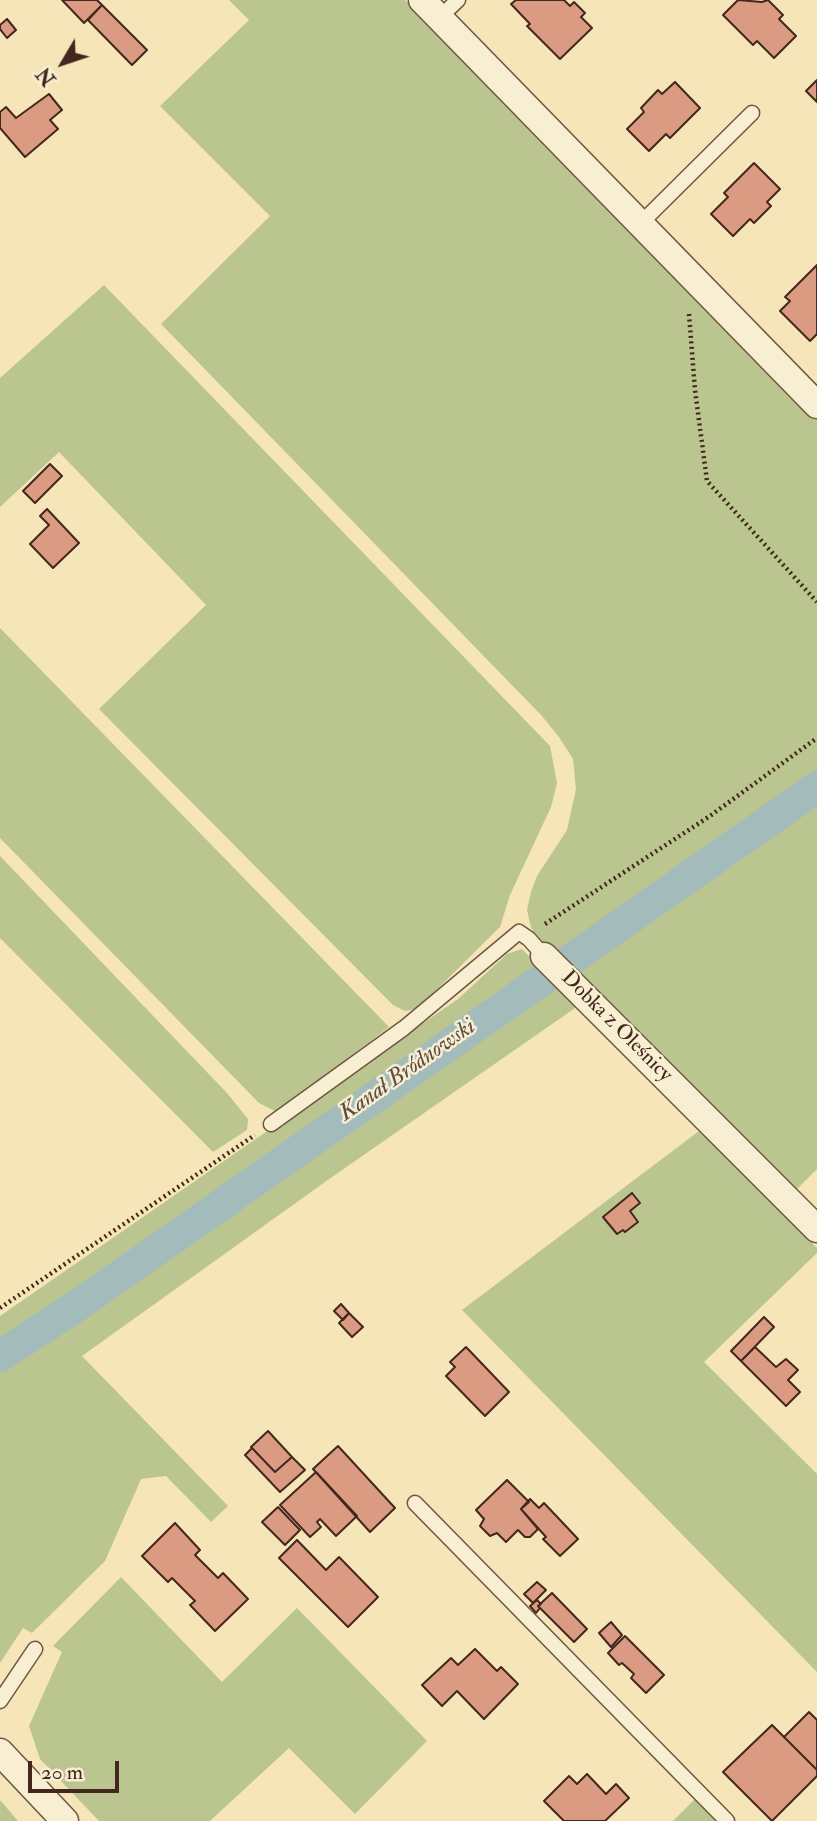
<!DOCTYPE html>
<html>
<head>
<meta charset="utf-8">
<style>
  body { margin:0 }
  #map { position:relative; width:817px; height:1821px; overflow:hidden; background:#f5e5b8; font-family:"IM FELL Double Pica",serif }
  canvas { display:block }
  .north { position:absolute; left:28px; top:28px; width:70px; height:70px; -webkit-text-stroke:5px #f8eed1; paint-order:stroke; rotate:231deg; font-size:19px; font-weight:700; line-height:28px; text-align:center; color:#43271c }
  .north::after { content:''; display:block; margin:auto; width:24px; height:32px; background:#43271c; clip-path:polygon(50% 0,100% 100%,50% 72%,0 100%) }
  .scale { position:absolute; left:28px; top:1761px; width:91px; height:32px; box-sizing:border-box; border:4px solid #43271c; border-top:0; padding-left:9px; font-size:21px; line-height:24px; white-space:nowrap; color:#43271c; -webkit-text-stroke:5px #f8eed1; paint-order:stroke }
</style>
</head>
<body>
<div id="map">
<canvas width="817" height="1821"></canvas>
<div class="north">N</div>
<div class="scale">20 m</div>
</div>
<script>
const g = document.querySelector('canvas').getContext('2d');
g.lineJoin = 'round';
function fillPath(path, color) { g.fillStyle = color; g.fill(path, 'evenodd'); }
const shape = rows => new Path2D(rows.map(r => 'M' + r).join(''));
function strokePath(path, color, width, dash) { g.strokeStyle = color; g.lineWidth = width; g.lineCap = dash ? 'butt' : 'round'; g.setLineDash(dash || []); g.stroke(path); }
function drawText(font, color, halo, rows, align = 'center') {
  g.font = font + ' "IM FELL Double Pica",serif'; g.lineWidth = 5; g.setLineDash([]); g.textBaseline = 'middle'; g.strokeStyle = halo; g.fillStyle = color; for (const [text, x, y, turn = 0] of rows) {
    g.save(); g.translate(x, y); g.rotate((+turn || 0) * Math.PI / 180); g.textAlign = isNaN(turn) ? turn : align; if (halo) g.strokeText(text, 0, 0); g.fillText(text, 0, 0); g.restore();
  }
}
fillPath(shape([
  [229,0,405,0,817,420,817,1169,795,1191,537,939,531,927,527,910,531,892,537,876,567,830,576,789,573,759,559,737,542,716,161,324,270,216,160,106,249,20],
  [104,285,550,746,557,783,551,807,510,895,500,927,417,1009,405,1011,393,1005,99,709,206,605,59,452,0,507,0,378],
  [0,628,389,1027,277,1112,259,1103,0,838],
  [0,856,227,1093,248,1119,247,1130,213,1152,0,938],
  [522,949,578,1006,332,1177,82,1356,228,1506,211,1522,166,1476,141,1479,105,1561,32,1633,23,1628,0,1663,0,1316,458,999,507,954],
  [699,1131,817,1248,817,1253,704,1362,817,1474,817,1672,462,1310],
  [121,1577,222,1682,297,1608,427,1741,355,1814,289,1748,210,1821,99,1821,40,1759,29,1726,62,1652,53,1646],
  [0,1800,18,1821,19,1821,0,1821],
  [695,1800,715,1821,673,1821,694,1800]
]), '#bac590');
strokePath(shape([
  [0,1356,81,1303,817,787]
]), '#a3bcbb', 32);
const building = shape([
  [62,0,97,0,102,5,84,23,62,0],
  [516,0,564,0,570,6,574,2,585,13,581,17,592,28,560,59,527,26,530,24,511,4,516,0],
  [738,0,762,2,768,0,783,15,779,19,796,36,774,58,757,41,753,45,723,15,738,0],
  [102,5,147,50,132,65,88,20,102,5],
  [7,19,16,30,7,38,0,29,0,25,7,19],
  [817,80,817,102,806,91,817,80],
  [675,82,700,108,670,138,666,134,649,151,627,129,644,112,641,108,658,90,662,94,675,82],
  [49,94,62,110,50,120,58,129,25,157,0,128,0,112,6,107,16,118,49,94],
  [754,163,780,189,767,202,771,206,754,223,750,219,733,236,711,214,728,197,724,193,754,163],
  [817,265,817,334,810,341,780,311,790,301,785,297,817,265],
  [50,464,62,476,35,503,23,491,50,464],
  [47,509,79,543,53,568,30,544,49,525,40,516,47,509],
  [632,1193,640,1203,630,1211,638,1222,625,1232,623,1230,617,1234,603,1217,632,1193],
  [341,1304,349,1313,343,1320,334,1311,341,1304],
  [349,1313,363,1327,352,1337,339,1323,349,1313],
  [764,1317,774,1327,741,1361,731,1351,764,1317],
  [466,1347,509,1392,485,1416,446,1376,455,1367,450,1362,466,1347],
  [755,1347,776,1367,786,1359,798,1370,788,1380,800,1392,786,1406,741,1361,755,1347],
  [268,1431,292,1457,275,1472,251,1447,268,1431],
  [338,1446,395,1508,370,1532,313,1469,338,1446],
  [252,1448,275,1472,292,1457,305,1470,280,1492,245,1455,252,1448],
  [316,1472,357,1516,336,1536,320,1519,317,1522,321,1527,310,1537,280,1505,316,1472],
  [507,1480,529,1502,521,1509,538,1529,530,1537,525,1537,518,1530,506,1542,497,1533,490,1536,480,1526,484,1519,476,1510,507,1480],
  [530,1499,539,1508,544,1503,578,1539,560,1556,543,1539,546,1537,521,1509,530,1499],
  [278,1507,300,1530,285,1545,262,1522,278,1507],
  [175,1523,200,1550,195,1555,218,1578,223,1573,248,1599,215,1631,190,1605,195,1601,172,1578,168,1582,142,1556,175,1523],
  [297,1540,326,1570,339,1557,378,1597,348,1627,279,1558,297,1540],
  [537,1582,546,1590,533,1603,524,1594,537,1582],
  [552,1593,587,1629,574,1642,538,1606,552,1593],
  [537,1600,541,1604,538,1606,540,1608,536,1613,530,1606,537,1600],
  [611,1622,622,1635,611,1647,599,1633,611,1622],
  [625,1636,664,1675,646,1693,631,1678,634,1674,622,1663,619,1665,608,1653,625,1636],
  [475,1649,497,1671,501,1667,518,1684,484,1719,457,1691,442,1706,422,1685,451,1658,458,1665,475,1649],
  [809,1712,817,1720,817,1770,784,1737,809,1712],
  [772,1725,817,1770,817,1776,772,1821,723,1772,772,1725],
  [587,1774,606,1794,616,1784,629,1798,605,1821,564,1821,544,1801,569,1776,577,1784,587,1774]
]);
fillPath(building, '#db9b82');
strokePath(building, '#43271c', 2);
const service = shape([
  [439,18,458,0],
  [640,224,752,113],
  [271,1124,404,1028,519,932,529,939,544,956],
  [415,1503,727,1821],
  [0,1701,35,1649]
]);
const minor = shape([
  [422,0,817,405],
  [544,956,817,1229],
  [0,1752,65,1821]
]);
strokePath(service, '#705643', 17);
strokePath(minor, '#705643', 29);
strokePath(shape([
  [689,314,695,390,707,481,817,602],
  [545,924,710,816,817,738],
  [0,1308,255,1135]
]), '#43271c', 4.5, [2, 3.5]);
strokePath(service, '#f8eed1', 14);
strokePath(minor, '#f8eed1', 26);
drawText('21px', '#43271c', '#f8eed1', [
  ["Dobka z Oleśnicy",616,1027,45]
]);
drawText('italic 23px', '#5b4c44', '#f8eed1', [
  ["Kanał Bródnowski",408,1071,-35]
]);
</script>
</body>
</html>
